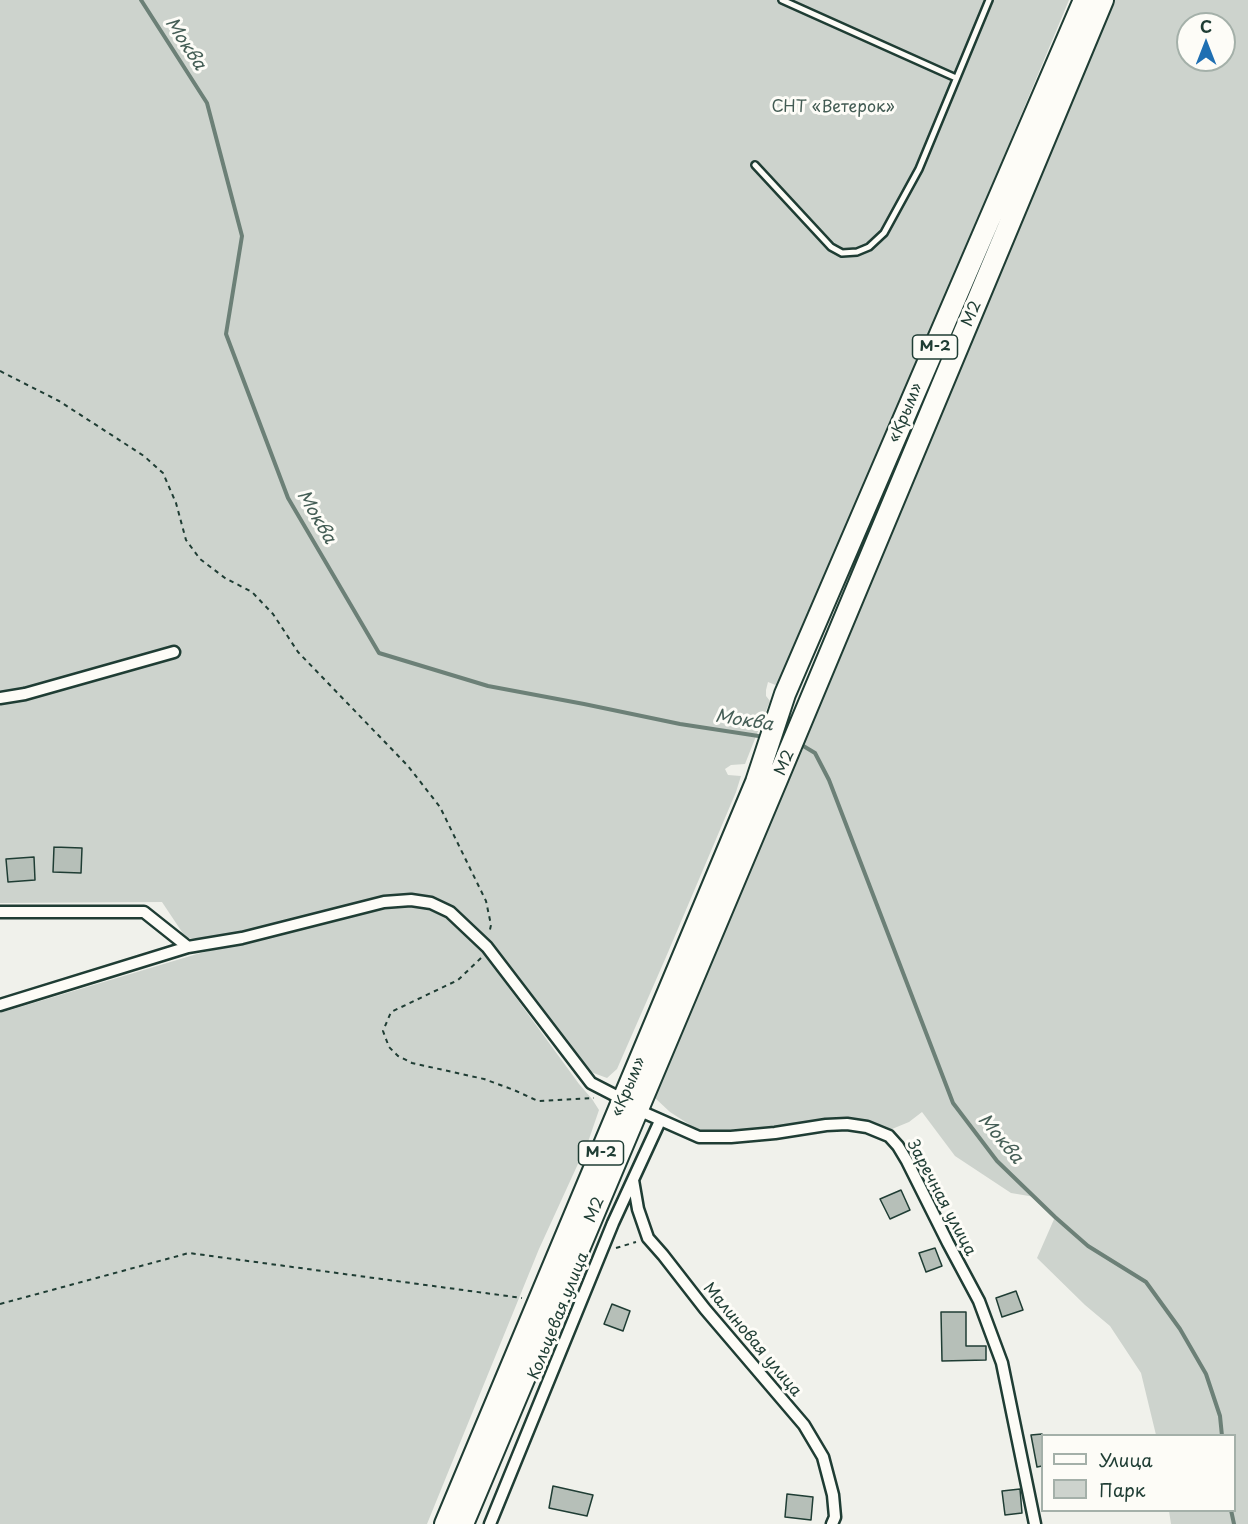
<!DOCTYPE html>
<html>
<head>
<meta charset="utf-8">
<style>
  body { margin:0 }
  #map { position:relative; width:1248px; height:1524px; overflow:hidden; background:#f0f1eb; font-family:"Playpen Sans",sans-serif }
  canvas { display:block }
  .legend { position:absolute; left:1041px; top:1434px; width:195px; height:78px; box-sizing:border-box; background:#fdfcf7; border:2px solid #a4b0a9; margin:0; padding:8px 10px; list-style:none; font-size:18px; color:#1f3d34 }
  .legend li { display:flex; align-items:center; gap:12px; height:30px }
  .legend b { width:30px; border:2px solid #a4b0a9 }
  .north { position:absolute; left:1176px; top:12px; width:60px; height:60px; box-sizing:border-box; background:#fdfcf7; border:2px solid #a4b0a9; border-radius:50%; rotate:0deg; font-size:16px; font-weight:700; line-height:24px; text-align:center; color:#1f3d34 }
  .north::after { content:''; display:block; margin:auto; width:21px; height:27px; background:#1f6fb2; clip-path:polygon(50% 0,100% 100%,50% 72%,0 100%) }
</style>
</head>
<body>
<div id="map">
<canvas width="1248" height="1524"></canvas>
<ul class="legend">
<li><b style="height:8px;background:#fdfcf7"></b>Улица</li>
<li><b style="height:16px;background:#cdd3cd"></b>Парк</li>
</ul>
<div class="north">С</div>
</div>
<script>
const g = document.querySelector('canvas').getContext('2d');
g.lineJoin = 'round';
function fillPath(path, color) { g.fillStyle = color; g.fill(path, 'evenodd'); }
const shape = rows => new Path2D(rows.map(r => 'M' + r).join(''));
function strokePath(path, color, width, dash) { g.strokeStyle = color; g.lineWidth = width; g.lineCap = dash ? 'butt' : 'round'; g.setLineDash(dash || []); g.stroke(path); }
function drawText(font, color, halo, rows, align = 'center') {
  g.font = font + ' "Playpen Sans",sans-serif'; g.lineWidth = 6; g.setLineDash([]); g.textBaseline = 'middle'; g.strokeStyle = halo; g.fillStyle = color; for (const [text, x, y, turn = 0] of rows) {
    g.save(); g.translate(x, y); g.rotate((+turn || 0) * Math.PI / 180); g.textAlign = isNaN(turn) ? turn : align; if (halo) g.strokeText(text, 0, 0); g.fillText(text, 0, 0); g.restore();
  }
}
fillPath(shape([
  [0,0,1069,0,936,319,778,686,768,682,766,690,766,696,770,701,745,764,731,765,725,769,728,775,741,776,736,792,666,957,617,1069,607,1078,588,1071,548,1017,490,944,470,922,453,907,435,899,417,896,273,926,210,938,186,938,162,902,0,903],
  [1101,0,1248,0,1248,1524,1171,1524,1169,1511,1234,1510,1234,1436,1156,1435,1141,1373,1110,1326,1085,1305,1037,1258,1055,1217,1035,1197,1011,1193,955,1156,922,1112,909,1122,892,1129,868,1125,731,1136,701,1132,670,1112,655,1098,651,1081],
  [1188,24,1224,24,1224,60,1188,60],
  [408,905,422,907,445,917,485,955,579,1084,592,1099,599,1110,588,1142,539,1249,427,1524,0,1524,0,1013,197,954,385,907]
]), '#cdd3cd');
strokePath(shape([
  [141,0,207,103,242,236,226,334,288,498,379,653,488,686,584,704,680,724,765,737],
  [800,744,815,753,829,780,953,1103,997,1161,1055,1217,1088,1246,1146,1282,1180,1329,1206,1374,1220,1416,1222,1436],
  [1231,1510,1234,1524]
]), '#6c8077', 4);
const building = shape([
  [54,847,82,848,81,873,53,872,54,847],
  [34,857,35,880,8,882,6,859,34,857],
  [901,1190,910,1210,890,1219,880,1199,901,1190],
  [935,1248,942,1266,926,1272,919,1253,935,1248],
  [1016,1291,1023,1310,1002,1317,996,1298,1016,1291],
  [612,1304,630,1311,623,1331,604,1324,612,1304],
  [941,1312,966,1312,966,1346,986,1346,986,1360,942,1361,941,1312],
  [1042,1434,1042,1466,1037,1467,1031,1435,1042,1434],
  [553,1486,593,1495,587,1516,549,1508,553,1486],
  [1020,1489,1022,1513,1005,1515,1002,1491,1020,1489],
  [787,1494,813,1497,811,1520,785,1517,787,1494]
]);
fillPath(building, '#b6bfb8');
strokePath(building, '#1f3d34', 1.5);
const lane = shape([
  [782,0,956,78],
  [755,165,831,247,842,253,857,252,869,247,884,233,919,169,989,0]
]);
const street = shape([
  [0,698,25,694,174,652],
  [0,912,144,912,188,947],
  [0,1005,188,947,242,938,384,902,411,900,431,903,450,912,487,947,591,1083,622,1099],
  [638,1110,699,1137,731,1137,775,1133,826,1125,847,1124,867,1127,889,1136,898,1146,907,1161,948,1243,979,1301,1002,1363,1035,1524],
  [633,1180,638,1209,648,1238,663,1255,705,1309,804,1425,823,1457,833,1495,835,1517,832,1524],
  [490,1524,613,1223,660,1121]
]);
const highway = shape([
  [445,1524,756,782,785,694,1084,0],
  [463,1524,776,782,1103,0]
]);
strokePath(lane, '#1f3d34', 10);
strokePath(street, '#1f3d34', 15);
strokePath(highway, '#1f3d34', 24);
strokePath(shape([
  [0,371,59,401,144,456,163,473,176,503,186,540,200,559,225,578,252,592,273,614,298,652,408,766,440,807,486,901,491,925,489,934],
  [481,958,458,980,391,1012,383,1031,389,1047,398,1056,412,1063,484,1079,514,1090,538,1101,594,1098],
  [616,1248,636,1242],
  [0,1304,189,1253,522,1298]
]), '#1f3d34', 2, [4.5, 4.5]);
strokePath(lane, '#fdfcf7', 5);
strokePath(street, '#fdfcf7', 10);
strokePath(highway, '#fdfcf7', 20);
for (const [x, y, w] of [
  [935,347,45],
  [601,1153,45]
]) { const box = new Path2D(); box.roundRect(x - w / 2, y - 12, w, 24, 4.5); g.fillStyle = '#fdfcf7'; g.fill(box); strokePath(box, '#1f3d34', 1.5); }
drawText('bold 15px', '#1f3d34', null, [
  ["М-2",935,347],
  ["М-2",601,1153]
]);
drawText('16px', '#425b53', '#fdfcf7', [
  ["СНТ «Ветерок»",833,108]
]);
drawText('16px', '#1f3d34', '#fdfcf7', [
  ["М2",972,314,-67],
  ["«Крым»",906,413,-67],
  ["М2",785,763,-67],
  ["«Крым»",629,1087,-67],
  ["Заречная улица",941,1198,62],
  ["М2",595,1210,-67],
  ["Кольцевая улица",559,1316,-68],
  ["Малиновая улица",752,1340,50]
]);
drawText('italic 18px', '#455e56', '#fdfcf7', [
  ["Моква",185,44,57],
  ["Моква",316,517,60],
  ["Моква",744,721,9],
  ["Моква",1000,1139,50]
]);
</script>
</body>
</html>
